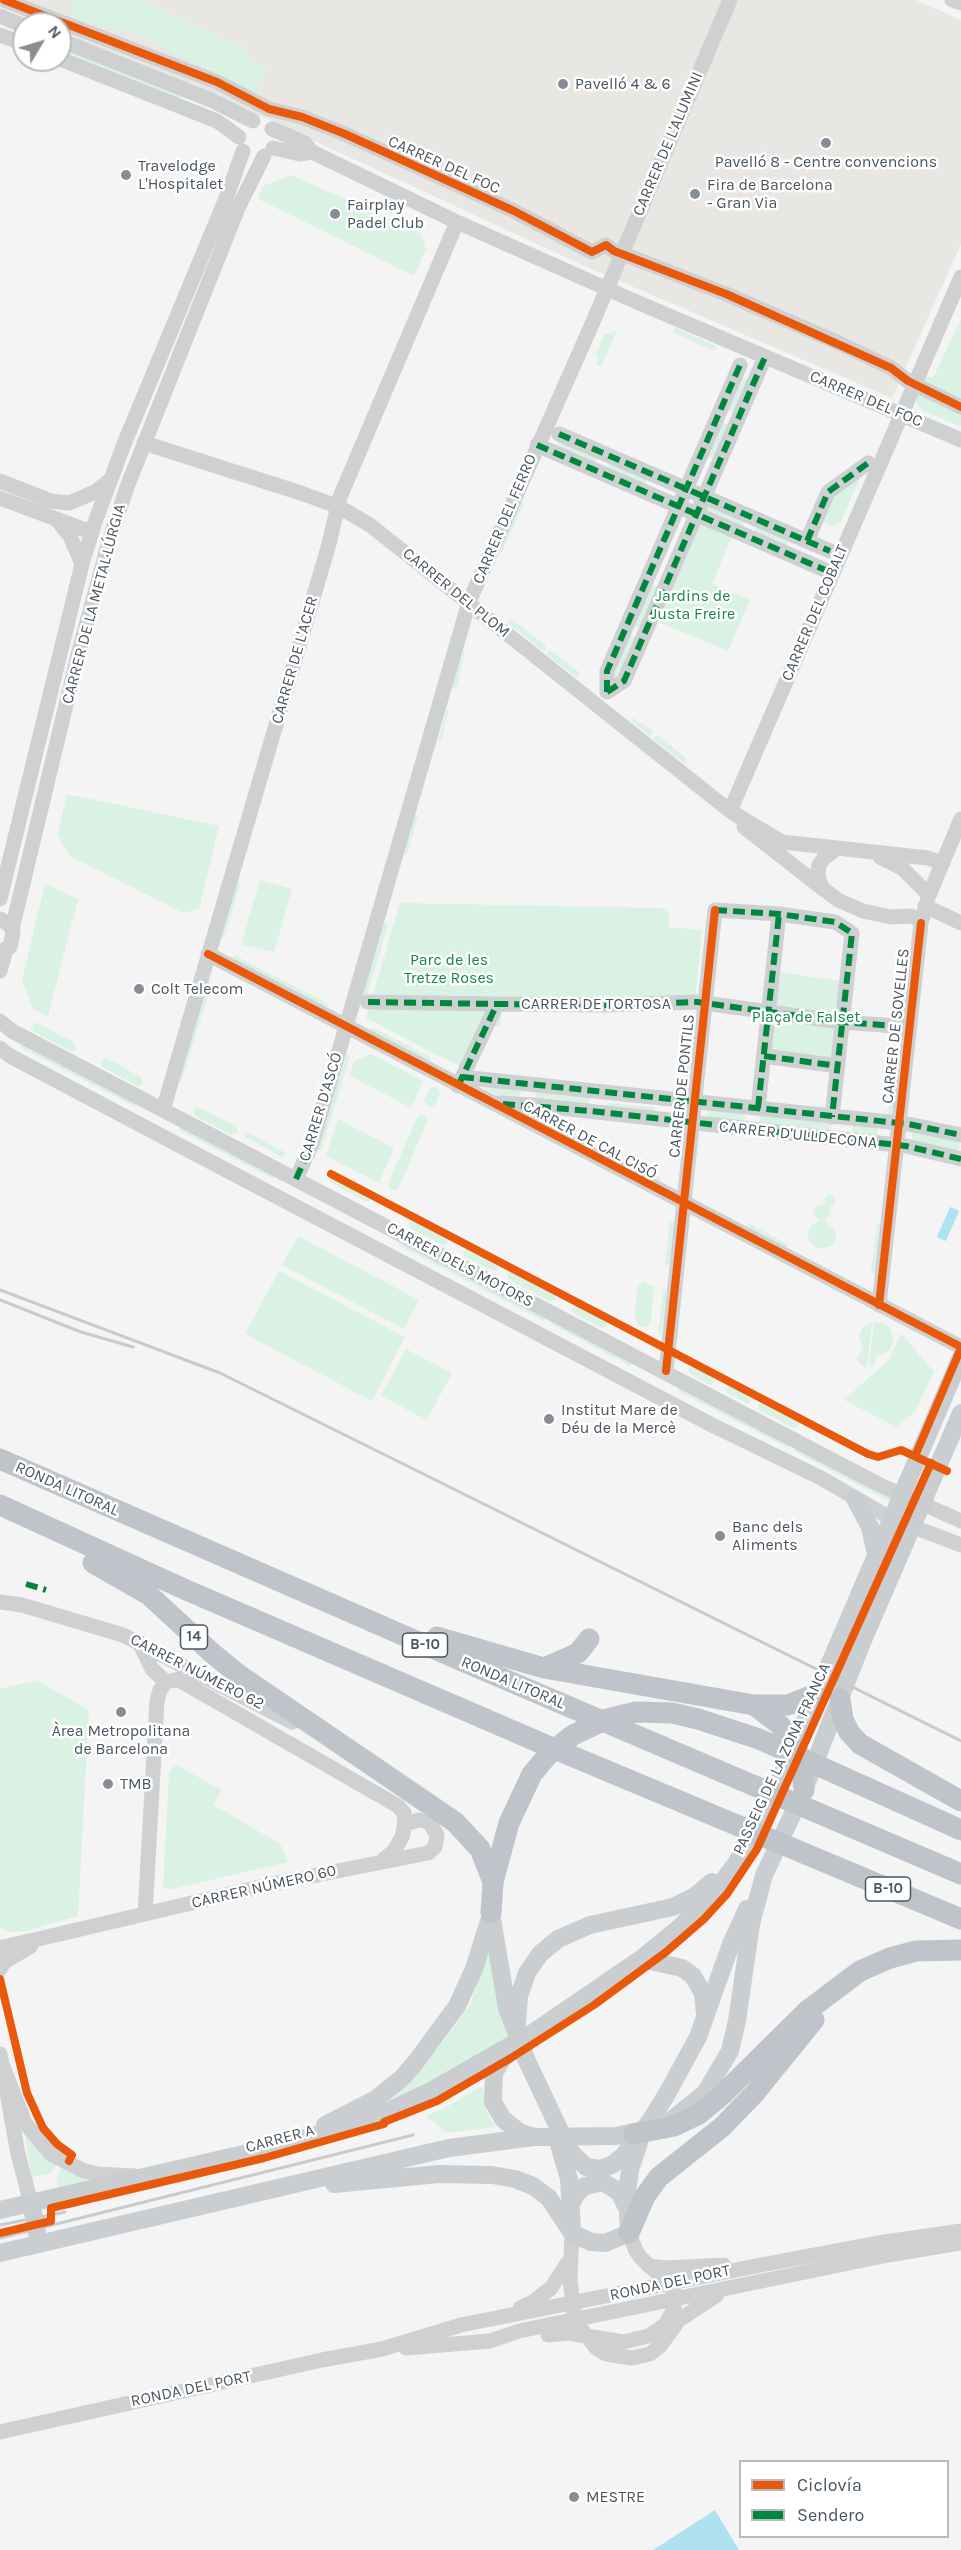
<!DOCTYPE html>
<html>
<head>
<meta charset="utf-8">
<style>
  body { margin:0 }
  #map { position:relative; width:961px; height:2550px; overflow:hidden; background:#f4f4f4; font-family:Karla,sans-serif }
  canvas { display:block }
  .legend { position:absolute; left:739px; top:2460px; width:210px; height:78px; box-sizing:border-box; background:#fff; border:2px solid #b7bbc0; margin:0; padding:8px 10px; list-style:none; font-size:18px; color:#4a5661 }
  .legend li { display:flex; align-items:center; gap:12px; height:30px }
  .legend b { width:30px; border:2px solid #b7bbc0 }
  .north { position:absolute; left:12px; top:12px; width:60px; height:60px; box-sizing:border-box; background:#fff; border:2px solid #b7bbc0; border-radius:50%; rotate:52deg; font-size:16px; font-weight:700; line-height:24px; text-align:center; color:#4a5661 }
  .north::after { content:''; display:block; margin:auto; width:21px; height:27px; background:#868d94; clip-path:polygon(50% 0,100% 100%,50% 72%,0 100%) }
</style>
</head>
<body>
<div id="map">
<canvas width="961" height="2550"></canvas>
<ul class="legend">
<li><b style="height:8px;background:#e8590c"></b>Ciclovía</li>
<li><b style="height:8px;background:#00873e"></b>Sendero</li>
</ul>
<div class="north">N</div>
</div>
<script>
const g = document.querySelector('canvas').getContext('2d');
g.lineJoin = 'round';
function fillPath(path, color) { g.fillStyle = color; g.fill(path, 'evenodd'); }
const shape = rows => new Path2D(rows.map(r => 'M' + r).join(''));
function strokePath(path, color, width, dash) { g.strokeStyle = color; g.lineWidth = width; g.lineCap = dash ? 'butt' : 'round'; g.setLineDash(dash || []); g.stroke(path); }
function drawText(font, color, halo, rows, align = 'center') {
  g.font = font + ' Karla,sans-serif'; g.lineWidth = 5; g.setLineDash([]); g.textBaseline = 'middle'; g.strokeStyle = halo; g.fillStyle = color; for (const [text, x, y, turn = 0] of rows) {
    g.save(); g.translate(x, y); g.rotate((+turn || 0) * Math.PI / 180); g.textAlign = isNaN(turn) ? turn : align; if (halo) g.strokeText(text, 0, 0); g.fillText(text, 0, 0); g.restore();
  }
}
fillPath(shape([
  [0,0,916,0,961,20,961,244,892,398,580,264,224,99,60,32,60,24,41,24,0,7]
]), '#e8e7e3');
fillPath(shape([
  [71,0,139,0,249,50,247,58,267,67,255,92,136,34,84,22,74,16],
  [60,46,205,103,204,105,186,98,171,97,60,52],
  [291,175,420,232,426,249,414,276,258,199,263,186],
  [961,319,961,427,922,410,917,405,916,396,926,376,933,378],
  [674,327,718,347,714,351,674,333],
  [617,330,601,367,596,365,599,357,596,355,604,335],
  [743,376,748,382,734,411,729,411,727,409],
  [723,422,727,424,728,428,714,457,709,457,707,455],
  [559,442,597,456,596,462,594,463,558,448],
  [612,462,647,478,646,483,643,485,608,469,609,464],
  [861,476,840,523,831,526,824,523,822,519,829,496],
  [522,501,523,505,502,552,499,548],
  [710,504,744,520,743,525,741,527,705,512,706,506],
  [698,519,733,534,712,584,750,600,728,651,654,620],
  [759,525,787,539,787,544,785,546,754,533,755,527],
  [653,585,658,588,639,628,636,627,633,624,650,586],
  [512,619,546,646,544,652,507,622],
  [628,635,637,638,618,678,615,677,612,674],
  [465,651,457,687,454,688,452,686,462,652],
  [549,651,552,651,579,672,577,678,546,654],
  [449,709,441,741,438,742,446,710],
  [633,718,653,731,651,737,631,721],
  [655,736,659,736,686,758,685,764,653,739],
  [67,794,219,826,199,909,183,913,70,856,57,835],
  [418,816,408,853,405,854,404,852,414,817],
  [260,880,292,889,274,952,241,944],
  [236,883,240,884,225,936,222,938,220,936],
  [45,884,78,899,48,1017,33,1009,22,980],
  [400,903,663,908,670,915,668,927,702,930,694,1008,502,1008,501,1026,488,1026,461,1065,449,1061,366,1018],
  [386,922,388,925,363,1009,359,1006,383,923],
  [234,955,327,1003,328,1006,325,1008,232,959],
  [907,970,904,1021,899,1021,904,972],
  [774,971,846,982,838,1061,765,1051],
  [209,981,211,985,181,1083,179,1082,207,982],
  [34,1023,37,1023,75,1043,76,1049,71,1051,33,1031,31,1028],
  [695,1023,696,1025,688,1090,684,1087,691,1024],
  [372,1027,430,1057,431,1060,428,1062,370,1031],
  [22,1043,137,1104,135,1107,20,1047],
  [346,1054,350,1057,321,1151,318,1148],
  [371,1054,423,1081,411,1108,350,1076,354,1061],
  [106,1058,141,1077,143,1084,138,1086,102,1067,101,1061],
  [894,1074,897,1076,893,1115,890,1116,888,1114],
  [433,1087,437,1088,440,1093,435,1105,429,1107,424,1101,430,1089],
  [482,1087,518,1088,521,1093,517,1099,502,1097],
  [538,1090,589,1096,590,1099,587,1106,536,1100,535,1094],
  [609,1103,654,1107,656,1112,605,1106],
  [198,1107,236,1126,238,1132,232,1135,195,1116,193,1110],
  [708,1109,744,1113,745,1119,742,1123,708,1118],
  [422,1115,426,1116,428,1120,398,1189,394,1190,389,1188,389,1181,418,1116],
  [760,1116,830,1120,831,1130,829,1133,761,1126,759,1121],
  [546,1118,592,1141,592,1145,543,1121],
  [338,1119,394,1148,379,1183,326,1156],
  [853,1125,878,1127,877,1136,851,1133],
  [181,1126,275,1175,273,1179,179,1130],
  [246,1132,284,1152,286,1154,282,1157,244,1136,243,1134],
  [912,1132,958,1138,960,1148,956,1153,912,1142],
  [600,1147,660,1178,661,1181,599,1151],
  [332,1178,370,1197,370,1201,367,1202,331,1182],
  [829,1194,834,1196,836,1200,834,1205,829,1207,831,1213,825,1221,835,1230,836,1239,831,1246,819,1249,809,1241,808,1233,812,1225,819,1221,813,1213,815,1207,825,1204,825,1198],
  [413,1220,447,1238,448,1243,443,1245,410,1228,409,1223],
  [670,1222,675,1222,670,1264,667,1266,665,1263],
  [879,1223,881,1224,876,1272,875,1274,871,1272,877,1224],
  [750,1224,787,1244,787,1246,785,1248,747,1229,747,1226],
  [298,1236,419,1300,404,1329,282,1265],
  [400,1241,547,1317,544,1321,398,1245],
  [467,1249,496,1263,498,1269,493,1271,464,1256,463,1251],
  [279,1271,405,1337,372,1401,245,1334],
  [512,1271,555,1294,556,1299,551,1302,508,1279,507,1274],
  [645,1282,654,1287,651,1321,648,1326,642,1327,637,1324,634,1315,638,1286],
  [665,1289,667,1291,661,1336,658,1334,663,1290],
  [576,1305,605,1320,607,1326,602,1328,573,1313,572,1308],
  [553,1320,632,1362,630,1366,551,1324],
  [872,1322,867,1368,865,1368,857,1360,858,1355,863,1350,859,1336,863,1327],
  [874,1322,884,1323,890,1328,894,1341,890,1350,876,1357,875,1363,869,1368],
  [901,1333,934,1372,915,1412,897,1427,844,1400,889,1360],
  [406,1349,452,1373,427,1420,381,1396],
  [693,1366,713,1377,714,1382,710,1385,690,1374,688,1369],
  [731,1386,750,1396,752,1401,748,1404,727,1393,726,1388],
  [680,1387,790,1444,788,1448,678,1391],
  [763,1403,797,1420,799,1426,793,1428,760,1410,758,1405],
  [796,1447,893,1498,890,1502,794,1451],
  [37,1680,89,1710,78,1916,26,1931,13,1932,0,1928,0,1689],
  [176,1765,222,1790,214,1805,280,1844,288,1862,172,1889,163,1888,169,1771],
  [490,1950,510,2034,495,2047,375,2111,402,2090,446,2038,471,2003,487,1951],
  [480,2087,483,2088,486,2110,495,2127,447,2133,426,2116,445,2108],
  [24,2133,57,2163,51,2173,32,2177],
  [62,2167,96,2180,59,2189,56,2180]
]), '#d9f2e3');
fillPath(shape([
  [950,1207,959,1211,946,1241,937,1237],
  [715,2510,739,2550,652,2550,653,2550]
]), '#aee2f0');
strokePath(shape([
  [4,0,217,82,269,109,302,117,345,134,514,211,592,252,606,245,614,251],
  [952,0,961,3],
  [0,16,24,26],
  [0,35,24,44],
  [60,40,211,100,253,121],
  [60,59,217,121,239,137],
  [272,129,305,143,312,152,457,222,639,303,961,440],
  [273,148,300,154,312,152],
  [631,257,726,294,841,344,891,368,908,381],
  [922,388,961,407],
  [559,434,830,551],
  [144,443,301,493,339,507,370,525,730,811,782,842,928,858,943,863],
  [537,445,832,573],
  [0,481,51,501,69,503,95,492,109,481],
  [0,498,91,532],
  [57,520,70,536,82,564],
  [807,541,828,492,868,463],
  [607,692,624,681,765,357],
  [607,692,607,671,740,365],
  [730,811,961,277],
  [744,827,822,888],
  [836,849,824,858,819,865,818,876,822,888,838,900,863,911,891,917,909,916,922,919],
  [880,857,902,868,929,895],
  [0,899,82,564,95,522,124,444,227,196,243,151],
  [925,906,961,923],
  [0,919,10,925,13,933,10,947,0,952],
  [12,929,79,651,110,538,127,487,238,208,264,156],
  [208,954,961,1347],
  [0,971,6,950],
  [368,1002,497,1004],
  [0,1021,12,1031,880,1485,961,1521],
  [0,1048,10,1056,209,1161,712,1425,821,1478,890,1518,961,1545],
  [764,1056,838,1066],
  [462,1077,908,1124,961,1135],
  [458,1086,497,1004,606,1005,697,1002,842,1022,910,1027],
  [497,1103,533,1105,906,1146,961,1159],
  [758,1108,779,914],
  [163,1110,329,544,340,497,457,222],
  [296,1179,312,1144,469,602,592,324,730,0],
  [879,1305,921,923,929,895,961,819],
  [666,1371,715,910,779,914,835,922,852,933,832,1117],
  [0,1602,22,1605,123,1635,292,1722],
  [139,1642,152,1669,166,1682],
  [179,1680,398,1806,404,1813,405,1824],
  [145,1914,157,1701,160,1690,166,1682,188,1677],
  [0,1948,277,1883,428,1853,435,1847,437,1835,429,1822,419,1820,405,1824,402,1837,394,1851,383,1860],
  [0,1969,4,1962,31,1946],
  [0,2054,18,2154,31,2203],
  [2,2064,25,2123,51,2154,82,2170,97,2174,135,2176],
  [572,2233,570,2280,575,2321,596,2348,606,2354,632,2358,650,2354,660,2346,679,2320,717,2295],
  [649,2266,666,2268,724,2265],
  [520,2308,533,2302,551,2288,568,2262],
  [548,2335,568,2333,623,2342,649,2336,665,2325,674,2309,674,2292,669,2284,641,2258,636,2251,629,2233],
  [406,2348,490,2341,519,2331,888,2255,961,2243],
  [0,2432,322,2360,382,2349,461,2325,766,2264,878,2243,961,2231]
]), '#ced0d2', 15);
strokePath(shape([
  [855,1499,870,1527,876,1554],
  [491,1913,507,2008,527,2061,569,2150,586,2167,600,2169,612,2165,623,2156,651,2120,668,2092,698,2037,731,1944,747,1909],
  [641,1959,682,1968,693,1976,703,1993,705,2015],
  [517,2024,519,1996,527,1973,540,1954,558,1939,590,1925,673,1907,695,1896,712,1882],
  [509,2048,494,2073,493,2102,503,2119,519,2132,534,2137],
  [673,2119,705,2093,730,2051,737,2021,751,1924,764,1875,804,1790,861,1645,961,1413],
  [325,2125,376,2099,402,2078,415,2063,457,2006,474,1969,489,1921],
  [558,2141,569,2179,572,2231],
  [334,2184,439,2174,492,2175,515,2179,533,2186,549,2198,572,2233,591,2242,605,2243,629,2233,627,2192,630,2170,639,2143],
  [572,2202,576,2194,585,2186,603,2182,619,2192,626,2206],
  [31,2203,39,2243],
  [0,2210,274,2147,370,2120,429,2092,534,2032,641,1959,679,1928,714,1893,737,1862,782,1775,961,1357],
  [0,2253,449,2148,534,2137,616,2136,648,2129]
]), '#caced1', 18);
strokePath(shape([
  [0,1459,462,1661,961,1874],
  [0,1505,184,1589,543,1744,961,1919],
  [93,1563,149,1595,212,1653,239,1675,455,1822,480,1849,493,1882],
  [437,1637,544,1668,754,1705,788,1705,818,1693],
  [544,1668,578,1653,589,1639],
  [840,1699,843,1719,849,1732,860,1744,961,1801],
  [754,1705,780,1725,800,1756,804,1790],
  [491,1913,493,1882,509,1823,532,1774,549,1754,573,1735,607,1719,636,1712,672,1713,698,1719,759,1739,961,1830],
  [634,2134,674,2126,699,2114,722,2095,807,2011,860,1971,890,1958,916,1951,961,1950],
  [629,2233,645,2196,659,2177,722,2127,754,2094,814,2020]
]), '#bec4c9', 21);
strokePath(shape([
  [0,1290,220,1373,961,1741],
  [0,1300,81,1332,133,1347],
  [0,2225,65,2212],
  [0,2238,413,2135]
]), '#c9cacc', 3);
strokePath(shape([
  [559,434,830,551],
  [537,445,832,573],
  [807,541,828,492,868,463],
  [607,692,624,681,765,357],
  [607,692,607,671,740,365],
  [715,910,779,914,835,922,852,933,832,1117],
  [368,1002,497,1004],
  [764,1056,838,1066],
  [462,1077,908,1124,961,1135],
  [458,1086,497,1004,606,1005,697,1002,842,1022,910,1027],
  [503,1104,591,1111,906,1146,961,1159],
  [758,1108,779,914],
  [296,1179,312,1144],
  [26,1584,46,1590]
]), '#00873e', 6, [12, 6]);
strokePath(shape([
  [4,0,217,82,269,109,302,117,345,134,514,211,592,252,606,245,614,251,726,294,891,368,908,381,961,407],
  [208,954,961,1347],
  [331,1174,868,1454,878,1457,901,1450,947,1471],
  [879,1305,921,923],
  [666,1371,715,910],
  [915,1456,961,1348],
  [0,1979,27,2093,43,2128,57,2144,72,2155,69,2161],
  [0,2233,51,2221,51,2208,264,2158,384,2124,384,2122,437,2101,511,2058,594,2005,666,1952,704,1919,727,1894,757,1849,931,1463]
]), '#e8590c', 8);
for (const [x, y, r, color] of [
  [563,84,6,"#868d94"],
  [826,143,6,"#868d94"],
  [126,175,6,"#868d94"],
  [695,194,6,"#868d94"],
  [335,214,6,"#868d94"],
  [139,989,6,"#868d94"],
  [549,1419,6,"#868d94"],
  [720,1536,6,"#868d94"],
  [121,1712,6,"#868d94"],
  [108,1784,6,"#868d94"],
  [574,2497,6,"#868d94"]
]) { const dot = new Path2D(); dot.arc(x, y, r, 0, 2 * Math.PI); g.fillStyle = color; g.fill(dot); strokePath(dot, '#fff', 2); }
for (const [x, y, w] of [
  [194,1637,27],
  [425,1645,45],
  [888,1889,45]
]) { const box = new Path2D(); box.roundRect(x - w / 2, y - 12, w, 24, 4.5); g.fillStyle = '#fff'; g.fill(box); strokePath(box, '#4a5661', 1.5); }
drawText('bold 15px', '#4a5661', null, [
  ["14",194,1637],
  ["B-10",425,1645],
  ["B-10",888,1889]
]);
drawText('16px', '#4a5661', '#fff', [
  ["Pavelló 4 & 6",575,84],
  ["Pavelló 8 - Centre convencions",826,162,"center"],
  ["Travelodge",138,166],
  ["L'Hospitalet",138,184],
  ["Fira de Barcelona",707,185],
  ["- Gran Via",707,203],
  ["Fairplay",347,205],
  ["Padel Club",347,223],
  ["Colt Telecom",151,989],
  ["Institut Mare de",561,1410],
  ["Déu de la Mercè",561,1428],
  ["Banc dels",732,1527],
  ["Aliments",732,1545],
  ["Àrea Metropolitana",121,1731,"center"],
  ["de Barcelona",121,1749,"center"],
  ["TMB",120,1784],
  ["MESTRE",586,2497]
], 'left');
drawText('16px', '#4a5661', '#fff', [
  ["CARRER DE L'ALUMINI",668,144,-67],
  ["CARRER DEL FOC",444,165,24],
  ["CARRER DEL FOC",866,399,23],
  ["CARRER DEL FERRO",505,519,-67],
  ["CARRER DEL PLOM",456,593,39],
  ["CARRER DE LA METAL·LÚRGIA",94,604,-75],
  ["CARRER DEL COBALT",815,613,-67],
  ["CARRER DE L'ACER",295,660,-74],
  ["CARRER DE TORTOSA",596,1004],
  ["CARRER DE SOVELLES",896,1026,-84],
  ["CARRER DE PONTILS",682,1086,-84],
  ["CARRER D'ASCÓ",321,1107,-73],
  ["CARRER D'ULLDECONA",798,1135,6],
  ["CARRER DE CAL CISÓ",590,1140,28],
  ["CARRER DELS MOTORS",460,1265,28],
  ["RONDA LITORAL",67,1489,24],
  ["CARRER NÚMERO 62",197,1672,27],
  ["RONDA LITORAL",513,1683,23],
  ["PASSEIG DE LA ZONA FRANCA",782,1759,-65],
  ["CARRER NÚMERO 60",264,1887,-13],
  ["CARRER A",280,2139,-15],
  ["RONDA DEL PORT",670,2283,-12],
  ["RONDA DEL PORT",191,2389,-12]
]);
drawText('16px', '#17864f', '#fff', [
  ["Jardins de",693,596],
  ["Justa Freire",693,614],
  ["Parc de les",449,960],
  ["Tretze Roses",449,978],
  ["Plaça de Falset",806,1017]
]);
</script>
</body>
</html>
